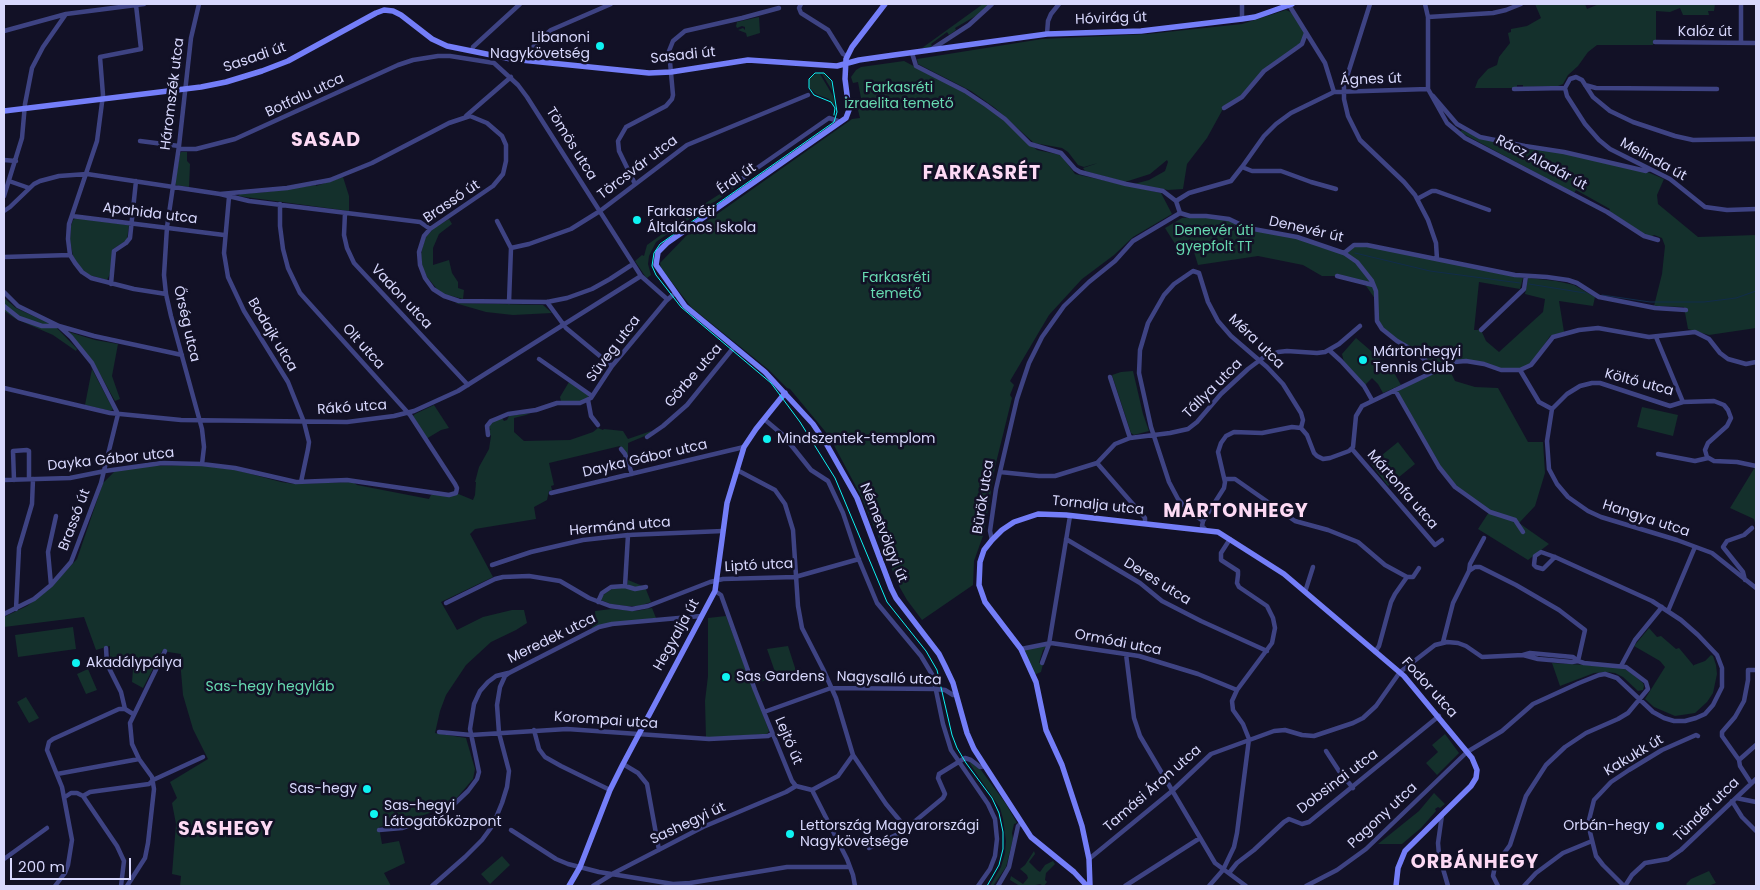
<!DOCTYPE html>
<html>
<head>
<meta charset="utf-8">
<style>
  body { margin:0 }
  #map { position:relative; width:1760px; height:890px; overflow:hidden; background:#121126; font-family:Poppins,sans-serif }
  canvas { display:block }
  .frame { position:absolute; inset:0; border:5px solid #d8d8fd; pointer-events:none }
  .scale { position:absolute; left:10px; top:858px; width:121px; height:22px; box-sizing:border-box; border:2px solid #d8d8fd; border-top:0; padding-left:6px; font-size:15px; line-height:18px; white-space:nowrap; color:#d8d8fd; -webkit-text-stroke:4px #121126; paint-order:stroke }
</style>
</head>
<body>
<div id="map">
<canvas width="1760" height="890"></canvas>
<div class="frame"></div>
<div class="scale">200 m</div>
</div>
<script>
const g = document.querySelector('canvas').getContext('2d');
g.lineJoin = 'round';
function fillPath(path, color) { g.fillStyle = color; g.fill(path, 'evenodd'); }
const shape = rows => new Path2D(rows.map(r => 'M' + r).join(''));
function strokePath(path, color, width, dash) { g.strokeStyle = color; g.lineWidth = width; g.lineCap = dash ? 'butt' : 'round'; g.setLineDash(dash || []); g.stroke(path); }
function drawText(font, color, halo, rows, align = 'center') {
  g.font = font + ' Poppins,sans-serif'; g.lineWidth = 5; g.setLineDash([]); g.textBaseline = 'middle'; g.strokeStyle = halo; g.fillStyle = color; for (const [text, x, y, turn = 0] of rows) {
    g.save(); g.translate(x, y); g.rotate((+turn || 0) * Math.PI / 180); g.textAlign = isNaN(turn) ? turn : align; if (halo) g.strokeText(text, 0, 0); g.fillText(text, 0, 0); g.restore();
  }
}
fillPath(shape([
  [983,4,992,4,984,11,955,28,956,30,949,35,947,32,931,44,932,46,930,48,922,48],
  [1535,4,1585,4,1587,9,1599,4,1715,4,1714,11,1708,11,1709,15,1683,15,1680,8,1670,12,1656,11,1656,40,1653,41,1653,45,1597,45,1588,52,1578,66,1568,75,1563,84,1558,86,1523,87,1523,85,1517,85,1517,88,1475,88,1478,80,1488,69,1497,65,1499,57,1510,43,1508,33,1511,32,1511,29,1527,26,1541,18],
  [1286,10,1293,13,1306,34,1303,40,1299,45,1276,61,1242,95,1224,107,1207,138,1187,164,1183,189,1168,190,1134,184,1149,180,1165,171,1168,162,1167,160,1150,174,1125,182,1085,171,1083,168,1098,163,1084,167,1078,165,1068,152,1062,148,1034,143,995,108,971,91,918,64,917,59,1042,39,1148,34,1242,24],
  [759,17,760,33,747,37,746,33,738,30,743,28,745,30,745,27,742,26,737,28,736,26,737,22],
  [904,61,971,96,998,114,1037,150,1061,155,1075,174,1161,193,1172,214,1133,237,1114,255,1082,279,1049,315,1010,381,1014,385,1010,395,1012,398,995,467,984,533,974,561,973,585,922,620,907,600,899,586,860,494,829,436,790,389,787,388,769,370,691,307,661,268,660,263,686,236,852,119,860,118,856,102,861,98,858,82,853,83,851,77,856,70,861,67],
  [823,73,830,80,833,92,822,74,820,74,833,96,835,106,829,99,816,94,809,87,809,80,812,76,816,74],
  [1462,130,1473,135,1527,149,1547,150,1645,171,1664,179,1657,195,1658,204,1698,237,1756,235,1756,328,1709,335,1688,329,1684,307,1654,306,1662,274,1665,246,1662,238,1654,235,1651,237,1647,236,1609,211,1610,209,1576,190,1574,193,1460,132],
  [181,152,187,152,187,161,190,164,189,187,176,185,175,183,180,154],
  [343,177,349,196,349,211,238,196,240,194,266,192,316,185,316,186],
  [740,181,742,183,656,242,649,256,648,264,651,275,647,278,645,276,635,261,642,255,644,256,647,245,698,208],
  [1206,216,1218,217,1248,228,1287,234,1344,253,1358,244,1523,278,1520,289,1479,282,1474,330,1481,330,1486,341,1499,352,1543,312,1545,299,1525,294,1528,278,1556,281,1574,285,1595,297,1593,306,1559,301,1564,332,1550,336,1531,365,1511,371,1466,361,1447,365,1455,381,1475,387,1498,388,1528,442,1543,442,1545,473,1535,506,1519,523,1549,544,1528,560,1478,529,1489,512,1467,498,1439,467,1395,390,1436,370,1426,359,1389,335,1377,321,1378,303,1364,283,1337,276,1322,276,1303,265,1258,256,1198,265,1190,239,1177,247,1165,228,1182,218],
  [76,218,129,225,127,240,113,249,110,274,107,280,93,276,92,277,87,274,80,268,73,256,70,240,71,226,73,220],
  [449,219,452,224,439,234,433,248,433,265,449,260,452,273,458,282,458,288,464,290,463,299,444,294,437,289,427,277,422,267,421,254,425,238,434,228],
  [4,298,16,308,55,326,77,349,76,351,53,335,16,319,4,311],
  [455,303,543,305,552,313,513,315,486,312],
  [69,332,95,340,118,344,112,376,120,399,115,401,96,367],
  [1356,338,1392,369,1401,385,1383,393,1378,384,1372,378,1364,386,1345,366,1342,354],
  [92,369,113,409,111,411,85,405],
  [1133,371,1143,414,1149,431,1134,435,1131,433,1112,375,1121,372],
  [569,382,588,394,588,398,584,401,561,401,560,397],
  [434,405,449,428,441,430,426,439,413,416,415,414],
  [1642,407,1678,415,1673,436,1637,427],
  [531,413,526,415,514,418,514,432,524,441,570,440,593,432,598,428,603,430,604,429,623,431,628,439,651,431,652,433,628,443,628,458,620,446,549,463,554,485,551,486,552,490,549,491,547,500,534,507,536,519,475,529,470,534,493,577,441,602,457,630,483,617,512,610,524,610,527,623,516,630,491,642,466,665,446,695,440,711,435,733,466,738,475,769,473,779,455,800,435,811,399,824,379,827,382,844,399,841,405,863,384,873,391,886,180,886,181,876,172,874,176,824,172,803,177,798,170,782,208,759,193,729,183,695,180,660,181,654,162,651,143,688,132,682,134,656,110,659,110,646,96,650,84,617,4,627,4,617,27,606,49,589,77,559,103,483,115,471,151,466,198,465,236,470,281,482,294,484,353,482,357,485,429,499,431,495,452,495,456,493,473,500,475,495,476,482,475,482,479,467,489,449,491,436,488,431,491,429,488,428,491,422,502,418,504,421,507,420,509,416],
  [1398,442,1415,464,1388,486,1371,464],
  [1755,467,1756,468,1756,527,1754,519,1730,508],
  [628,580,645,587,651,602,639,606,626,606,611,604,601,600,601,596,612,589,627,587],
  [652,608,656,618,592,628,592,627,596,624,595,611,612,609,636,611],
  [726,616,769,731,767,734,706,738,705,701,708,676,708,618],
  [73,627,76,649,18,657,15,635],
  [1649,628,1657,637,1661,636,1676,649,1679,648,1694,666,1694,665,1705,661,1711,655,1713,656,1716,665,1717,674,1713,693,1707,702,1695,713,1675,716,1654,707,1645,699,1665,667,1660,661,1634,646],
  [1049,644,1043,650,1039,663,1043,664,1041,672,1034,675,1021,649],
  [788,646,796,671,757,683,755,678,774,669,767,649],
  [1552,663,1621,667,1630,672,1643,683,1644,686,1643,690,1638,691,1623,677,1615,673,1607,672,1594,673,1560,686],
  [88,669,97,690,86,694,77,674],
  [26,697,39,718,29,723,17,702],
  [1445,734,1459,753,1437,775,1426,763,1438,752,1432,745],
  [969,761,981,770,1006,804,1017,823,1014,824,1012,833,1013,839,1006,867,993,886,990,886,1001,867,1005,853,1006,841,1003,819,1000,808,970,764],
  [1434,793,1445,804,1440,808,1438,807,1435,809,1436,811,1421,828,1402,844,1378,844,1419,811],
  [1034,851,1035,854,1029,862,1037,870,1040,872,1045,865,1053,861,1055,864,1046,873,1045,880,1047,882,1044,886,1040,884,1031,886,1020,886,1010,880,1011,876,1023,884,1028,878,1027,875,1020,869,1025,865],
  [502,856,510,865,490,884,481,874],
  [1709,871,1716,883,1708,886,1688,886,1686,884,1691,879]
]), '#14302c');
strokePath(shape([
  [1355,253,1430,271,1520,283],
  [1529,284,1585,293],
  [1602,295,1650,302,1704,302,1736,298,1756,291]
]), '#112c4a', 1);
strokePath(shape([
  [199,4,191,38,179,146,167,227,164,275,166,294,171,316,202,429,204,447,202,464],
  [801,4,799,8,801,13,828,30,843,54,847,56],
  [1242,4,1242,19],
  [1370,4,1344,86,1344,99,1348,116,1360,140,1404,182,1415,195,1428,220,1436,243,1437,259],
  [1425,4,1428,17,1428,89,1447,123,1465,138,1607,212,1644,236,1658,240],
  [1741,4,1741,43],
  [136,5,141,49,100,57,103,95,97,141,69,224,68,239,70,255,75,263,82,272,91,278,134,289,166,294],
  [1289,5,1325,63,1334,92],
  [1428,17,1493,13,1506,10,1521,4],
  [4,31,66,14,144,4],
  [1047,34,1048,21,1051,14,1059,4],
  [1655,42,1756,43],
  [932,49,969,25,992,4],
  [472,51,473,47,520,4],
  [912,53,916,66,965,91,986,105,1005,119,1030,144,1061,153,1075,169,1080,172,1126,184,1163,191,1176,201,1180,213],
  [523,60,538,41,551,30,611,4],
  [1585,85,1596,88,1717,89],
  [1565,88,1567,96,1585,124,1599,140,1610,149,1670,179,1705,207,1727,210,1756,209],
  [1565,88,1570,79,1576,77,1582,80,1593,97,1610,111,1633,122,1675,136,1693,140,1756,139],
  [1514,89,1565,88],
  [1433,96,1457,124,1480,137,1525,146,1564,152,1646,171,1649,169],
  [1224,108,1242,97,1264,71,1298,47,1302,44,1306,33],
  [466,116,511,77],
  [140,141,179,146],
  [179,149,196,149,235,139,398,65,413,60,438,56,450,56,494,63,518,85,527,97,641,276,667,299],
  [4,160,16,161],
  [1242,167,1252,171,1281,171,1311,182,1336,189],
  [9,181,29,188],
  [635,184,619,151,618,141,626,127,666,106,672,99,673,95,669,51,673,41,685,31,742,18,779,8],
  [724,191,829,118,838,121],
  [220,194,287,188,330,180,372,163,449,123,470,116,487,123,502,136,506,145,506,161,503,174,493,186,430,229,424,236,419,252,420,265,425,278,433,289,444,296,459,301,547,302,567,298,592,289,610,279,633,264],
  [4,196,22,138,25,104,32,68,43,47,66,14],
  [229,197,224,253,228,277,244,311,288,382,304,422,309,442,308,449,301,482],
  [1417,199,1432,191,1436,191,1489,210],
  [1176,201,1189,193,1231,181,1242,167,1264,136,1276,124,1291,113,1334,92,1428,89],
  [4,211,10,207,34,184,40,181,59,176,87,174,220,194,249,201,420,222,430,229],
  [345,213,344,235,347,248,354,263,468,385],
  [1180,213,1190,216,1206,216,1229,219,1248,228,1297,237,1344,253,1357,262,1372,281,1376,291,1377,321,1382,329,1397,341,1416,352,1436,370],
  [72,216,224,235],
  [497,221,511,248,509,302],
  [511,248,529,244,571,229,600,211,687,145,808,95],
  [1344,253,1354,245,1367,245,1515,275,1547,277,1568,280,1577,283,1599,297,1655,308,1686,310],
  [4,257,70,255],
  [1337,276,1373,285],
  [111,284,114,251,126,243,130,238,136,181],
  [4,292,18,306,59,326,71,337,92,363,118,414,101,483,71,562,51,585,34,599,4,614],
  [547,302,566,328,612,366],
  [4,306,19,318,42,326,59,326,94,336,182,355],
  [1481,330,1524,289,1526,276],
  [1656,337,1683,402],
  [1329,350,1341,361,1364,386,1372,400],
  [539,359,592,396],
  [1520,370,1539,402,1552,409],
  [1110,377,1130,438],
  [4,388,110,413,181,420,347,422,394,416,414,411,458,391,641,276],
  [1395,390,1439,467,1455,487,1490,512,1515,520,1523,532],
  [588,400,591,416,598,425],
  [764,419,783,435,811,470,828,481,843,513,857,555,877,603,921,656,933,676,943,724,951,750,988,804,995,819,997,839,995,856,990,869,978,886],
  [488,435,487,426,491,421,496,419,508,414,536,410,557,403,580,403,591,398,612,366,666,301,675,293],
  [647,437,663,426,687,405,734,347],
  [621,449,625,454,632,474],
  [1352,449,1435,545,1442,540],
  [1658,454,1695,461,1708,458],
  [1097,463,1145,518,1145,523],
  [1756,466,1737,462,1714,461,1707,457,1705,450,1708,443,1727,426,1731,418,1728,410,1724,405,1714,401,1683,402,1670,406,1600,383,1592,383,1580,386,1567,394,1552,409,1547,441,1549,469,1557,484,1568,497,1588,511,1601,517,1677,540,1712,553,1756,588],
  [737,470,775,490,785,504,793,530,798,606,802,628,823,669,836,698,853,755,886,804,906,828],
  [1000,472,1039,476,1055,476,1097,463,1115,444,1130,438,1170,433,1188,429,1197,422,1221,394,1248,369,1264,357,1278,352,1287,351,1317,353,1325,352,1339,344,1360,326],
  [1225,479,1235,479,1295,521,1328,530,1358,542,1385,565,1407,577],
  [4,480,70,478,105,471,162,463,202,464,235,468,296,482,347,480,449,495,456,493,457,488,455,484,410,415,300,293,288,268,283,249,280,226,280,204],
  [14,480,13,451,27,450,29,451,29,479],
  [551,493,744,447],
  [1203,521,1190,512,1178,499,1169,482,1151,427,1139,373,1140,350,1148,323,1164,295,1174,284,1193,271,1199,273,1208,302,1218,321,1231,336,1267,367,1283,384,1301,413,1303,420,1301,428],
  [1205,529,1202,526,1203,521,1224,488,1225,482,1218,452,1221,443,1226,436,1234,432,1262,433,1292,427,1301,428,1307,435,1314,453,1317,456,1323,459,1330,458,1349,451,1353,447,1356,416,1362,406,1454,362,1466,361,1484,364,1501,370,1520,370,1531,365,1535,360,1553,337,1579,330,1598,328,1649,337,1695,332,1709,339,1720,353,1728,359,1746,364,1756,362],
  [1066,539,1140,583,1162,601,1201,621,1267,651],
  [992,540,990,531,996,489,1017,399,1029,363,1042,337,1064,306,1089,282,1115,261,1133,241,1180,213],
  [492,565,531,552,583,540,628,535,723,531],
  [1469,571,1475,567,1480,567,1516,585,1559,610,1585,630,1578,661,1573,657,1530,653,1523,655],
  [1745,580,1743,572,1723,547,1727,541,1744,535,1752,528],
  [51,585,48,552,56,516],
  [625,586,628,535],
  [715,591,721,595,755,690,792,781,796,786,812,790],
  [1305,592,1313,567],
  [598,602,602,593,611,587,625,586,635,589,646,587],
  [446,603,495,579,503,577,529,576,560,581,589,598,610,606,632,609,648,606,710,582,723,579,795,577,859,559],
  [16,609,19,548,32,504,33,479],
  [1668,611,1695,547],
  [1443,642,1453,603,1469,571,1470,564,1484,538],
  [106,648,107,664,121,692,125,709],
  [1021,649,1051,643,1139,656,1198,674,1237,690],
  [1375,652,1379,646,1391,602,1395,594,1407,577,1413,577,1419,568],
  [1126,654,1134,718,1140,736,1215,863,1246,886],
  [1042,663,1049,644,1070,516],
  [1621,666,1635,640,1662,607],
  [764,712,831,688,936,689,945,690,953,695,957,695],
  [534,730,539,749,545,757,561,766,610,790],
  [439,732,471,735,567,729,709,739,768,736,772,734],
  [1326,751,1339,771,1353,788],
  [1739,760,1756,745],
  [623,764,638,773,647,784,659,850],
  [57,774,139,759],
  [1751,783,1740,766,1739,760,1722,736,1722,732,1735,717,1744,701,1748,680,1748,670,1756,670],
  [812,790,847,859,853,875,855,886],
  [812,790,838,776,853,755],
  [83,796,90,792,149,784,153,780,203,757],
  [65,797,71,793,77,793,83,796,117,846,124,861,121,886],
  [1736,798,1756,802],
  [1732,801,1742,817,1756,831],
  [1442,815,1438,843,1439,855,1448,886],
  [379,830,402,828,434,817,450,808,468,791,477,779,479,772,470,729,474,704,480,691,488,682,496,676,508,673],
  [511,830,556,859,568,864,599,872,673,884,690,883,787,867,850,867],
  [869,848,902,832,943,798,945,794,938,778,939,774,965,758,971,760,980,767,985,766],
  [4,859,47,828],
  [1089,859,1172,791,1211,754,1274,731,1285,730,1302,735,1314,736,1353,723,1363,718,1376,706,1400,672,1435,645,1447,642,1458,643,1466,646,1482,657,1523,655,1538,659,1572,662,1578,661,1584,663,1626,667,1646,682,1648,689,1628,713,1618,719,1586,733,1565,747,1546,765,1526,796,1510,845,1495,866,1493,876,1498,886],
  [1229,873,1237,863,1254,850,1284,822,1289,819,1302,824,1309,822,1439,716],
  [55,886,65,873,68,865,72,840,62,787,47,750,49,742,53,739,119,709,125,709,133,714],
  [127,886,145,858,148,843,154,789,152,777,139,759,132,744,130,723,165,651],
  [432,886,465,857,482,840,493,825,502,803,507,787,509,771,499,733,497,705,500,687,505,676,509,673,599,627,612,624,701,616],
  [593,886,614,873,703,827,786,792,796,786],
  [998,886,1009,867,1018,826,1021,823],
  [1125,886,1200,838],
  [1209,886,1223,870,1234,847,1237,833,1249,739,1243,724,1233,710,1232,701,1237,690,1272,643,1275,628,1273,618,1267,606,1239,587,1237,583,1238,575,1238,571,1221,560,1221,553,1230,539],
  [1306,886,1337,870,1366,849,1467,752,1502,731,1533,704,1579,683,1599,675,1605,674,1617,678,1653,712,1664,718,1674,721,1685,721,1696,718,1705,714,1713,705,1722,687,1722,668,1717,655,1698,635,1681,620,1652,601,1555,557,1541,552,1535,556,1534,565,1536,567,1543,569,1555,557],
  [1524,886,1536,873,1563,853,1592,841],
  [1624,886,1603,865,1596,856,1588,824,1594,800,1611,782,1629,770,1662,750,1696,735,1698,736],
  [1625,886,1632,875,1645,863,1668,859,1681,850,1756,779]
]), '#3e4383', 4.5);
strokePath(shape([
  [885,4,852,47,846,59,845,79,849,110,846,118,667,243,658,252,656,265,685,306,765,372,813,424,827,445,857,498,891,588,896,598,939,654,945,666,953,683,967,733,974,749,1031,837,1074,872,1087,886],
  [4,111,201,87,226,82,262,71,288,61,376,13,384,10,393,11,401,15,432,39,447,46,511,59,649,73,671,72,748,60,837,66,859,60,894,55,1047,34,1141,31,1242,19,1255,17,1292,4],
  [569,886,580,867,610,790,623,764,715,591,727,503,744,447,756,429,785,393],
  [1090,886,1089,859,1082,826,1062,765,1046,730,1036,682,1021,649,985,602,979,585,980,562,984,550,992,540,1002,530,1014,522,1038,514,1066,515,1218,532,1284,574,1404,676,1472,758,1477,770,1476,778,1471,786,1405,851,1398,868,1396,886]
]), '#747ef8', 5.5);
strokePath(shape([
  [834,115,835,108,831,102,814,95,809,88,809,79,815,73,824,73,832,81,837,112,834,122,660,244,654,253,652,266,656,275,681,307,771,383,800,422,835,478,887,602,926,651,937,670,952,735,957,748,966,763,992,798,999,813,1003,832,1003,849,999,865,987,886]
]), '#0ef3f2', 1);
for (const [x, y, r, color] of [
  [600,46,5,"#0ef3f2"],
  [637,220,5,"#0ef3f2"],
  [1363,360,5,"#0ef3f2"],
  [767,439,5,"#0ef3f2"],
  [76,663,5,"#0ef3f2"],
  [726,677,5,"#0ef3f2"],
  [367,789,5,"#0ef3f2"],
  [374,814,5,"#0ef3f2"],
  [1660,826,5,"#0ef3f2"],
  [790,834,5,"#0ef3f2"]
]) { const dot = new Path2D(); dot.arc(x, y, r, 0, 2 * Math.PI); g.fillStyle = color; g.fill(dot); strokePath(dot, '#121126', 2); }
drawText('14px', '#d8d8fd', '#121126', [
  ["Hóvirág út",1111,19,-2],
  ["Kalóz út",1705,32],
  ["Sasadi út",683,56,-6],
  ["Sasadi út",255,58,-19],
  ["Ágnes út",1371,80,-2],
  ["Háromszék utca",173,94,-83],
  ["Botfalu utca",305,96,-25],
  ["Tömös utca",571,144,58],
  ["Melinda út",1653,160,29],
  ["Rácz Aladár út",1541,163,28],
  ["Törcsvár utca",638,168,-37],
  ["Érdi út",737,179,-35],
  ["Brassó út",452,202,-34],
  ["Apahida utca",150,214,7],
  ["Denevér út",1306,230,13],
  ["Vadon utca",401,297,47],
  ["Őrség utca",186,324,77],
  ["Bodajk utca",272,335,59],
  ["Méra utca",1256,342,44],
  ["Olt utca",363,347,48],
  ["Süveg utca",614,349,-53],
  ["Görbe utca",694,376,-49],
  ["Költő utca",1639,383,15],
  ["Tállya utca",1213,389,-45],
  ["Rákó utca",352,408,-4],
  ["Dayka Gábor utca",645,459,-13],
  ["Dayka Gábor utca",111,460,-6],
  ["Mártonfa utca",1402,490,49],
  ["Bürök utca",984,497,-81],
  ["Tornalja utca",1098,506,6],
  ["Hangya utca",1646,519,18],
  ["Brassó út",75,520,-69],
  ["Hermánd utca",620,527,-5],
  ["Németvölgyi út",883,533,68],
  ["Liptó utca",759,566,-3],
  ["Deres utca",1157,582,32],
  ["Hegyalja út",677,635,-61],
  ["Meredek utca",552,639,-26],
  ["Ormódi utca",1118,643,11],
  ["Nagysalló utca",889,679,2],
  ["Fodor utca",1429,688,48],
  ["Korompai utca",606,721,4],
  ["Lejtő út",788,741,67],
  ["Kakukk út",1634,756,-31],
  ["Dobsinai utca",1338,782,-37],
  ["Tamási Áron utca",1153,789,-41],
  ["Tündér utca",1707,810,-44],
  ["Pagony utca",1383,816,-43],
  ["Sashegyi út",688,824,-25]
]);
drawText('14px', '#d8d8fd', '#121126', [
  ["Libanoni",590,38,"right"],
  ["Nagykövetség",590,54,"right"],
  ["Farkasréti",647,212],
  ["Általános Iskola",647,228],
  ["Mártonhegyi",1373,352],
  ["Tennis Club",1373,368],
  ["Mindszentek-templom",777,439],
  ["Akadálypálya",86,663],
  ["Sas Gardens",736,677],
  ["Sas-hegy",357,789,"right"],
  ["Sas-hegyi",384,806],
  ["Látogatóközpont",384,822],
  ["Lettország Magyarországi",800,826],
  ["Nagykövetsége",800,842],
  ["Orbán-hegy",1650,826,"right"]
], 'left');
drawText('14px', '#67dab1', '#121126', [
  ["Farkasréti",899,88],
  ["izraelita temető",899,104],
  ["Denevér úti",1214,231],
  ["gyepfolt TT",1214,247],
  ["Farkasréti",896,278],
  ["temető",896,294],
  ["Sas-hegy hegyláb",270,687]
]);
g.letterSpacing = '1px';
drawText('bold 19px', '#fddaf4', '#121126', [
  ["SASAD",326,141],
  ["FARKASRÉT",982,174],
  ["MÁRTONHEGY",1236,512],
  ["SASHEGY",226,830],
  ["ORBÁNHEGY",1475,863]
]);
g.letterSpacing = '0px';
</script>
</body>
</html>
